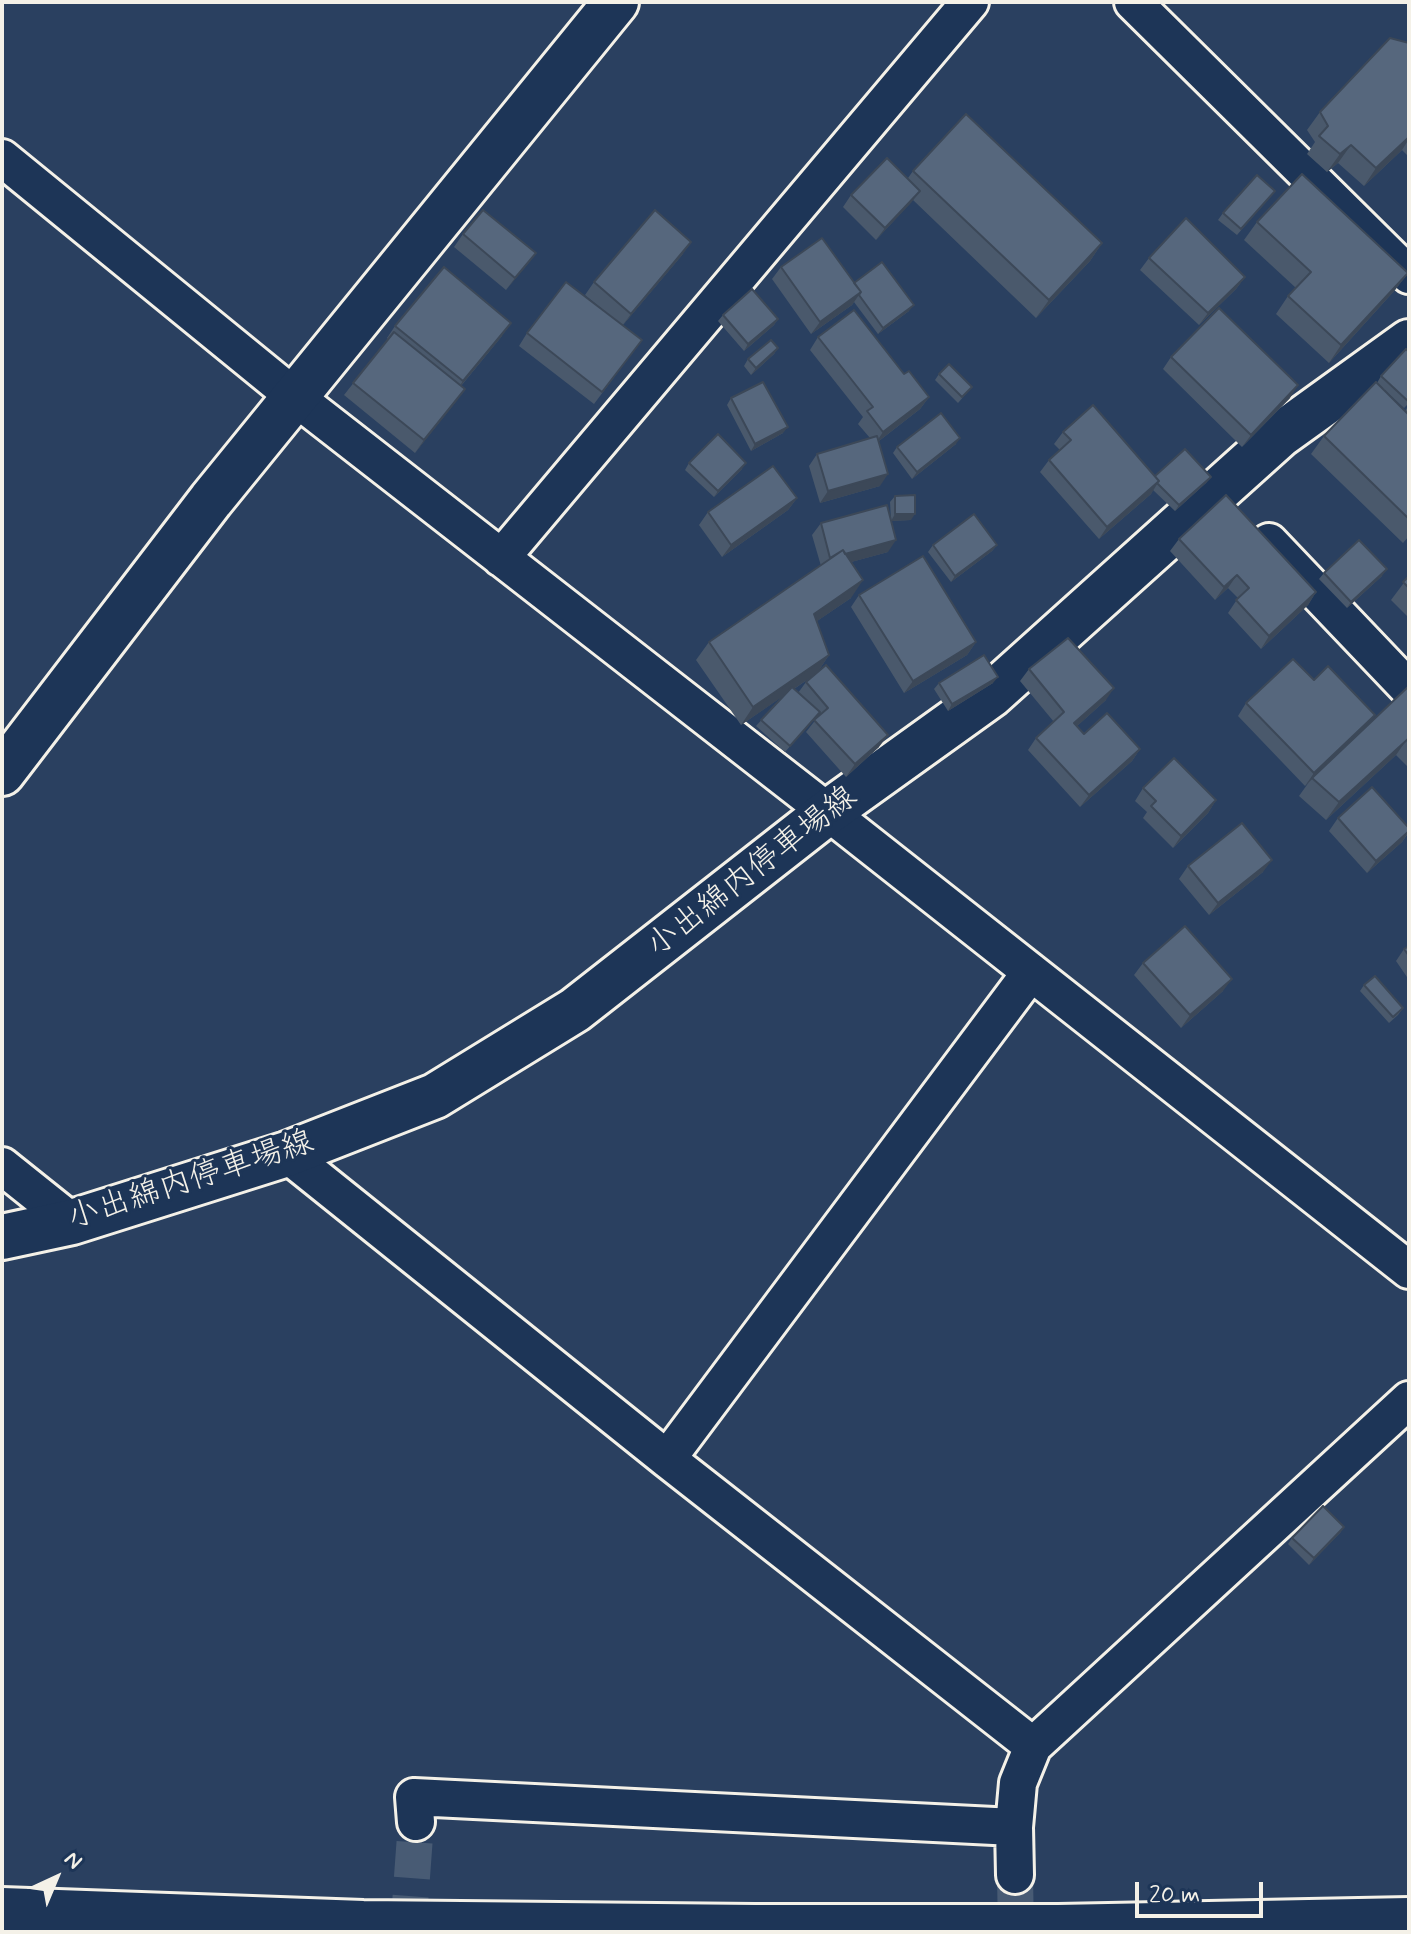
<!DOCTYPE html>
<html>
<head>
<meta charset="utf-8">
<style>
  body { margin:0 }
  #map { position:relative; width:1411px; height:1934px; overflow:hidden; background:#2a4060; font-family:Mynerve,sans-serif }
  canvas { display:block }
  .frame { position:absolute; inset:0; border:4px solid #f4f1e8; pointer-events:none }
  .north { position:absolute; left:16px; top:1838px; width:80px; height:80px; -webkit-text-stroke:6px #1d3557; paint-order:stroke; rotate:44deg; font-size:22px; font-weight:700; line-height:32px; text-align:center; color:#f4f1e8 }
  .north::after { content:''; display:block; margin:auto; width:28px; height:36px; background:#f4f1e8; clip-path:polygon(50% 0,100% 100%,50% 72%,0 100%) }
  .scale { position:absolute; left:1135px; top:1882px; width:128px; height:36px; box-sizing:border-box; border:4px solid #f4f1e8; border-top:0; padding-left:10px; font-size:24px; line-height:28px; white-space:nowrap; color:#f4f1e8; -webkit-text-stroke:6px #1d3557; paint-order:stroke }
</style>
</head>
<body>
<div id="map">
<canvas width="1411" height="1934"></canvas>
<div class="frame"></div>
<div class="north">N</div>
<div class="scale">20 m</div>
</div>
<script>
const g = document.querySelector('canvas').getContext('2d');
g.lineJoin = 'round';
const shape = rows => new Path2D(rows.map(r => 'M' + r).join(''));
function strokePath(path, color, width, dash) { g.strokeStyle = color; g.lineWidth = width; g.lineCap = dash ? 'butt' : 'round'; g.setLineDash(dash || []); g.stroke(path); }
function fillPath(path, color) { g.fillStyle = color; g.fill(path, 'evenodd'); }
function drawText(font, color, halo, rows, align = 'center') {
  g.font = font + ' Mynerve,"Klee One",sans-serif'; g.lineWidth = 6; g.setLineDash([]); g.textBaseline = 'middle'; g.strokeStyle = halo; g.fillStyle = color; for (const [text, x, y, turn = 0] of rows) {
    g.save(); g.translate(x, y); g.rotate((+turn || 0) * Math.PI / 180); g.textAlign = isNaN(turn) ? turn : align; if (halo) g.strokeText(text, 0, 0); g.fillText(text, 0, 0); g.restore();
  }
}
strokePath(shape([
  [1015,1875,1016,1932],
  [408,1932,416,1822]
]), '#485b74', 36, [36, 18]);
const street = shape([
  [1133,2,1409,275],
  [2,158,295,397,828,812,1409,1270],
  [1269,542,1409,689],
  [501,558,970,2],
  [287,1154,667,1459,1033,1746],
  [2,1166,72,1222],
  [667,1459,1031,972],
  [416,1822,414,1797,1014,1827],
  [1015,1875,1014,1827,1018,1783,1033,1746,1409,1400]
]);
const secondary = shape([
  [2,773,211,500,616,2],
  [2,1237,72,1222,287,1154,435,1096,575,1010,828,812,991,695,1280,435,1409,342]
]);
const highway = shape([
  [2,1910,363,1923,755,1927,1058,1927,1409,1920]
]);
strokePath(street, '#f4f1e8', 42);
strokePath(secondary, '#f4f1e8', 50);
strokePath(highway, '#f4f1e8', 50);
strokePath(street, '#1d3557', 36);
strokePath(secondary, '#1d3557', 44);
strokePath(highway, '#1d3557', 44);
fillPath(shape([
  [1409,43,1409,157,1402,150,1364,186,1338,163,1327,172,1307,154,1315,142,1307,130,1320,112],
  [913,171,1102,243,1090,261,1036,318,913,200,876,240,843,207,851,195,908,178],
  [1275,191,1237,235,1218,220,1223,213],
  [1257,222,1408,273,1395,290,1329,363,1276,314,1288,296,1296,288,1244,240],
  [463,234,536,253,506,290,454,247],
  [683,254,623,325,642,340,594,404,519,346,527,333,602,309,585,295,594,282],
  [1149,258,1245,277,1236,289,1199,325,1140,270],
  [781,267,854,283,909,311,878,334,854,302,852,305,811,334,772,279],
  [723,315,778,319,774,325,744,351,718,321],
  [395,326,502,336,461,386,465,389,415,453,344,395,388,339,387,338],
  [818,337,904,374,929,397,920,409,879,441,880,486,820,503,809,466,817,454,870,438,858,424,863,417,810,350],
  [778,348,774,354,751,375,744,366,748,359],
  [1171,357,1290,398,1242,447,1163,369],
  [939,374,972,387,958,403,935,380],
  [1381,376,1409,403,1404,408,1377,383],
  [731,398,783,433,751,451,727,405],
  [1409,405,1409,536,1403,543,1311,454,1324,436,1405,411],
  [1063,432,1155,476,1211,477,1206,483,1175,511,1153,490,1151,494,1099,539,1040,472,1049,460,1060,450,1054,444],
  [956,444,912,479,893,453,897,447],
  [689,463,742,469,714,497,685,470],
  [895,496,911,520,891,521,888,552,851,562,851,598,817,621,829,655,817,673,794,689,798,693,806,682,879,747,846,777,806,732,817,718,816,717,785,752,756,726,783,696,741,725,696,660,709,642,821,566,812,535,821,523,891,520,890,502],
  [797,498,788,510,722,557,699,525,708,512],
  [1179,539,1316,592,1308,605,1261,649,1228,613,1238,598,1228,588,1215,600,1170,551],
  [933,545,997,545,992,551,951,582,928,552],
  [1324,573,1382,576,1347,608,1319,579],
  [1409,576,1409,618,1391,600],
  [859,595,976,642,967,655,904,693,851,607],
  [1029,669,1106,700,1077,726,1084,734,1140,749,1132,761,1080,807,1028,750,1036,738,1054,722,1020,681],
  [1314,680,1375,715,1368,724,1409,686,1409,768,1396,755,1326,820,1299,796,1309,782,1305,786,1238,716,1246,703],
  [939,683,993,683,948,711,934,689],
  [1143,788,1216,800,1208,813,1173,848,1143,818,1147,812,1135,801],
  [1338,818,1409,832,1402,842,1367,873,1329,831],
  [1188,866,1263,872,1209,915,1179,879],
  [1409,946,1409,980,1396,961,1404,949],
  [1143,963,1223,991,1181,1028,1134,975],
  [1364,985,1403,1008,1398,1015,1389,1023,1360,991],
  [1344,1527,1340,1533,1309,1565,1288,1544,1292,1538]
]), '#4a596c');
fillPath(shape([
  [1409,137,1409,139,1402,150,1364,186,1376,168],
  [1351,145,1338,163,1327,172,1340,154],
  [920,191,911,203,876,240,885,228],
  [691,242,683,254,622,326,631,314],
  [1102,243,1090,261,1036,318,1049,300],
  [536,253,527,265,506,290,515,278],
  [1408,273,1395,290,1329,363,1341,345],
  [1245,277,1236,289,1199,325,1208,313],
  [861,292,852,305,811,334,820,322],
  [914,305,909,311,878,334,883,328],
  [778,319,774,325,744,351,748,344],
  [511,323,502,336,454,394,463,381],
  [778,348,774,354,751,375,756,368],
  [1298,385,1290,398,1242,447,1251,435],
  [465,389,456,402,415,453,424,440],
  [929,397,920,409,875,444,883,432],
  [788,427,783,433,751,451,755,444],
  [960,438,956,444,912,479,917,472],
  [746,463,742,469,714,497,718,491],
  [888,474,880,486,820,503,828,491],
  [1211,477,1206,483,1175,511,1179,505],
  [1159,481,1151,494,1099,539,1107,527],
  [797,498,788,510,722,557,731,545],
  [895,514,915,514,911,520,891,521],
  [896,540,888,552,822,570,830,558],
  [997,545,992,551,951,582,955,576],
  [1387,569,1382,576,1347,608,1351,602],
  [1237,575,1228,588,1215,600,1224,587],
  [863,580,851,598,801,632,814,614],
  [1316,592,1308,605,1261,649,1269,636],
  [976,642,967,655,904,693,913,681],
  [829,655,817,673,741,725,753,707],
  [998,677,993,683,948,711,952,704],
  [1114,688,1106,700,1066,736,1074,723],
  [1375,715,1366,727,1305,786,1314,773],
  [888,735,879,747,846,777,855,764],
  [1408,738,1396,755,1326,820,1339,802],
  [1140,749,1132,761,1080,807,1089,795],
  [1216,800,1208,813,1173,848,1181,836],
  [1409,831,1402,842,1367,873,1376,861],
  [1272,860,1263,872,1209,915,1218,903],
  [1232,979,1223,991,1181,1028,1190,1015],
  [1344,1527,1340,1533,1309,1565,1314,1558]
]), '#3c4858');
const building = shape([
  [1390,38,1409,43,1409,137,1376,168,1351,145,1340,154,1319,136,1328,126,1320,112,1390,38],
  [966,114,1102,243,1049,300,913,171,966,114],
  [887,158,920,191,885,228,851,195,887,158],
  [1302,174,1408,273,1341,345,1288,296,1311,272,1257,222,1302,174],
  [1257,175,1275,191,1241,229,1223,213,1257,175],
  [483,210,536,253,515,278,463,234,483,210],
  [655,210,691,242,631,314,594,282,655,210],
  [1186,218,1245,277,1208,313,1149,258,1186,218],
  [822,238,861,292,820,322,781,267,822,238],
  [882,262,914,305,883,328,859,295,861,292,854,283,882,262],
  [444,267,511,323,463,381,395,326,444,267],
  [566,282,642,340,602,392,527,333,566,282],
  [752,289,778,319,748,344,723,315,752,289],
  [1219,308,1298,385,1251,435,1171,357,1219,308],
  [854,310,904,374,909,371,929,397,883,432,867,411,873,407,818,337,854,310],
  [394,332,465,389,424,440,353,383,394,332],
  [771,340,778,348,756,368,748,359,771,340],
  [1406,349,1409,352,1409,402,1381,376,1406,349],
  [949,364,972,387,962,397,939,374,949,364],
  [763,382,788,427,755,444,731,398,763,382],
  [1376,382,1409,415,1409,519,1324,436,1376,382],
  [1093,405,1159,481,1107,527,1049,460,1071,440,1063,432,1093,405],
  [941,413,960,438,917,472,897,447,941,413],
  [718,434,746,463,718,491,689,463,718,434],
  [877,436,888,474,828,491,817,454,877,436],
  [1185,449,1211,477,1179,505,1157,483,1159,481,1155,476,1185,449],
  [773,466,797,498,731,545,708,512,773,466],
  [915,495,915,514,895,514,895,496,915,495],
  [1226,495,1316,592,1269,636,1236,600,1249,588,1237,575,1224,587,1179,539,1226,495],
  [887,505,896,540,845,554,843,550,830,558,821,523,887,505],
  [974,514,997,545,955,576,933,545,974,514],
  [1359,540,1387,569,1351,602,1324,573,1359,540],
  [843,550,863,580,814,614,829,655,753,707,709,642,843,550],
  [923,556,976,642,913,681,859,595,923,556],
  [1409,576,1409,588,1403,582,1409,576],
  [1068,638,1114,688,1074,723,1084,734,1107,713,1140,749,1089,795,1036,738,1064,712,1029,669,1068,638],
  [984,655,998,677,952,704,939,683,984,655],
  [1293,659,1314,680,1328,666,1375,715,1314,773,1246,703,1293,659],
  [826,665,888,735,855,764,814,720,828,708,806,682,826,665],
  [1409,686,1409,738,1339,802,1312,778,1409,686],
  [792,687,820,712,790,746,761,720,792,687],
  [1174,758,1216,800,1181,836,1151,806,1156,801,1143,788,1174,758],
  [1372,787,1409,828,1409,831,1376,861,1338,818,1372,787],
  [1242,823,1272,860,1218,903,1188,866,1242,823],
  [1185,926,1232,979,1190,1015,1143,963,1185,926],
  [1409,946,1409,956,1404,949,1409,946],
  [1375,976,1403,1008,1393,1017,1364,985,1375,976],
  [1323,1506,1344,1527,1314,1558,1292,1538,1323,1506]
]);
fillPath(building, '#56677d');
strokePath(building, '#3c4858', 2);
drawText('32px', '#f4f1e8', '#1d3557', [
  ["小出綿内停車場線",753,873,-38],
  ["小出綿内停車場線",191,1182,-18]
]);
</script>
</body>
</html>
